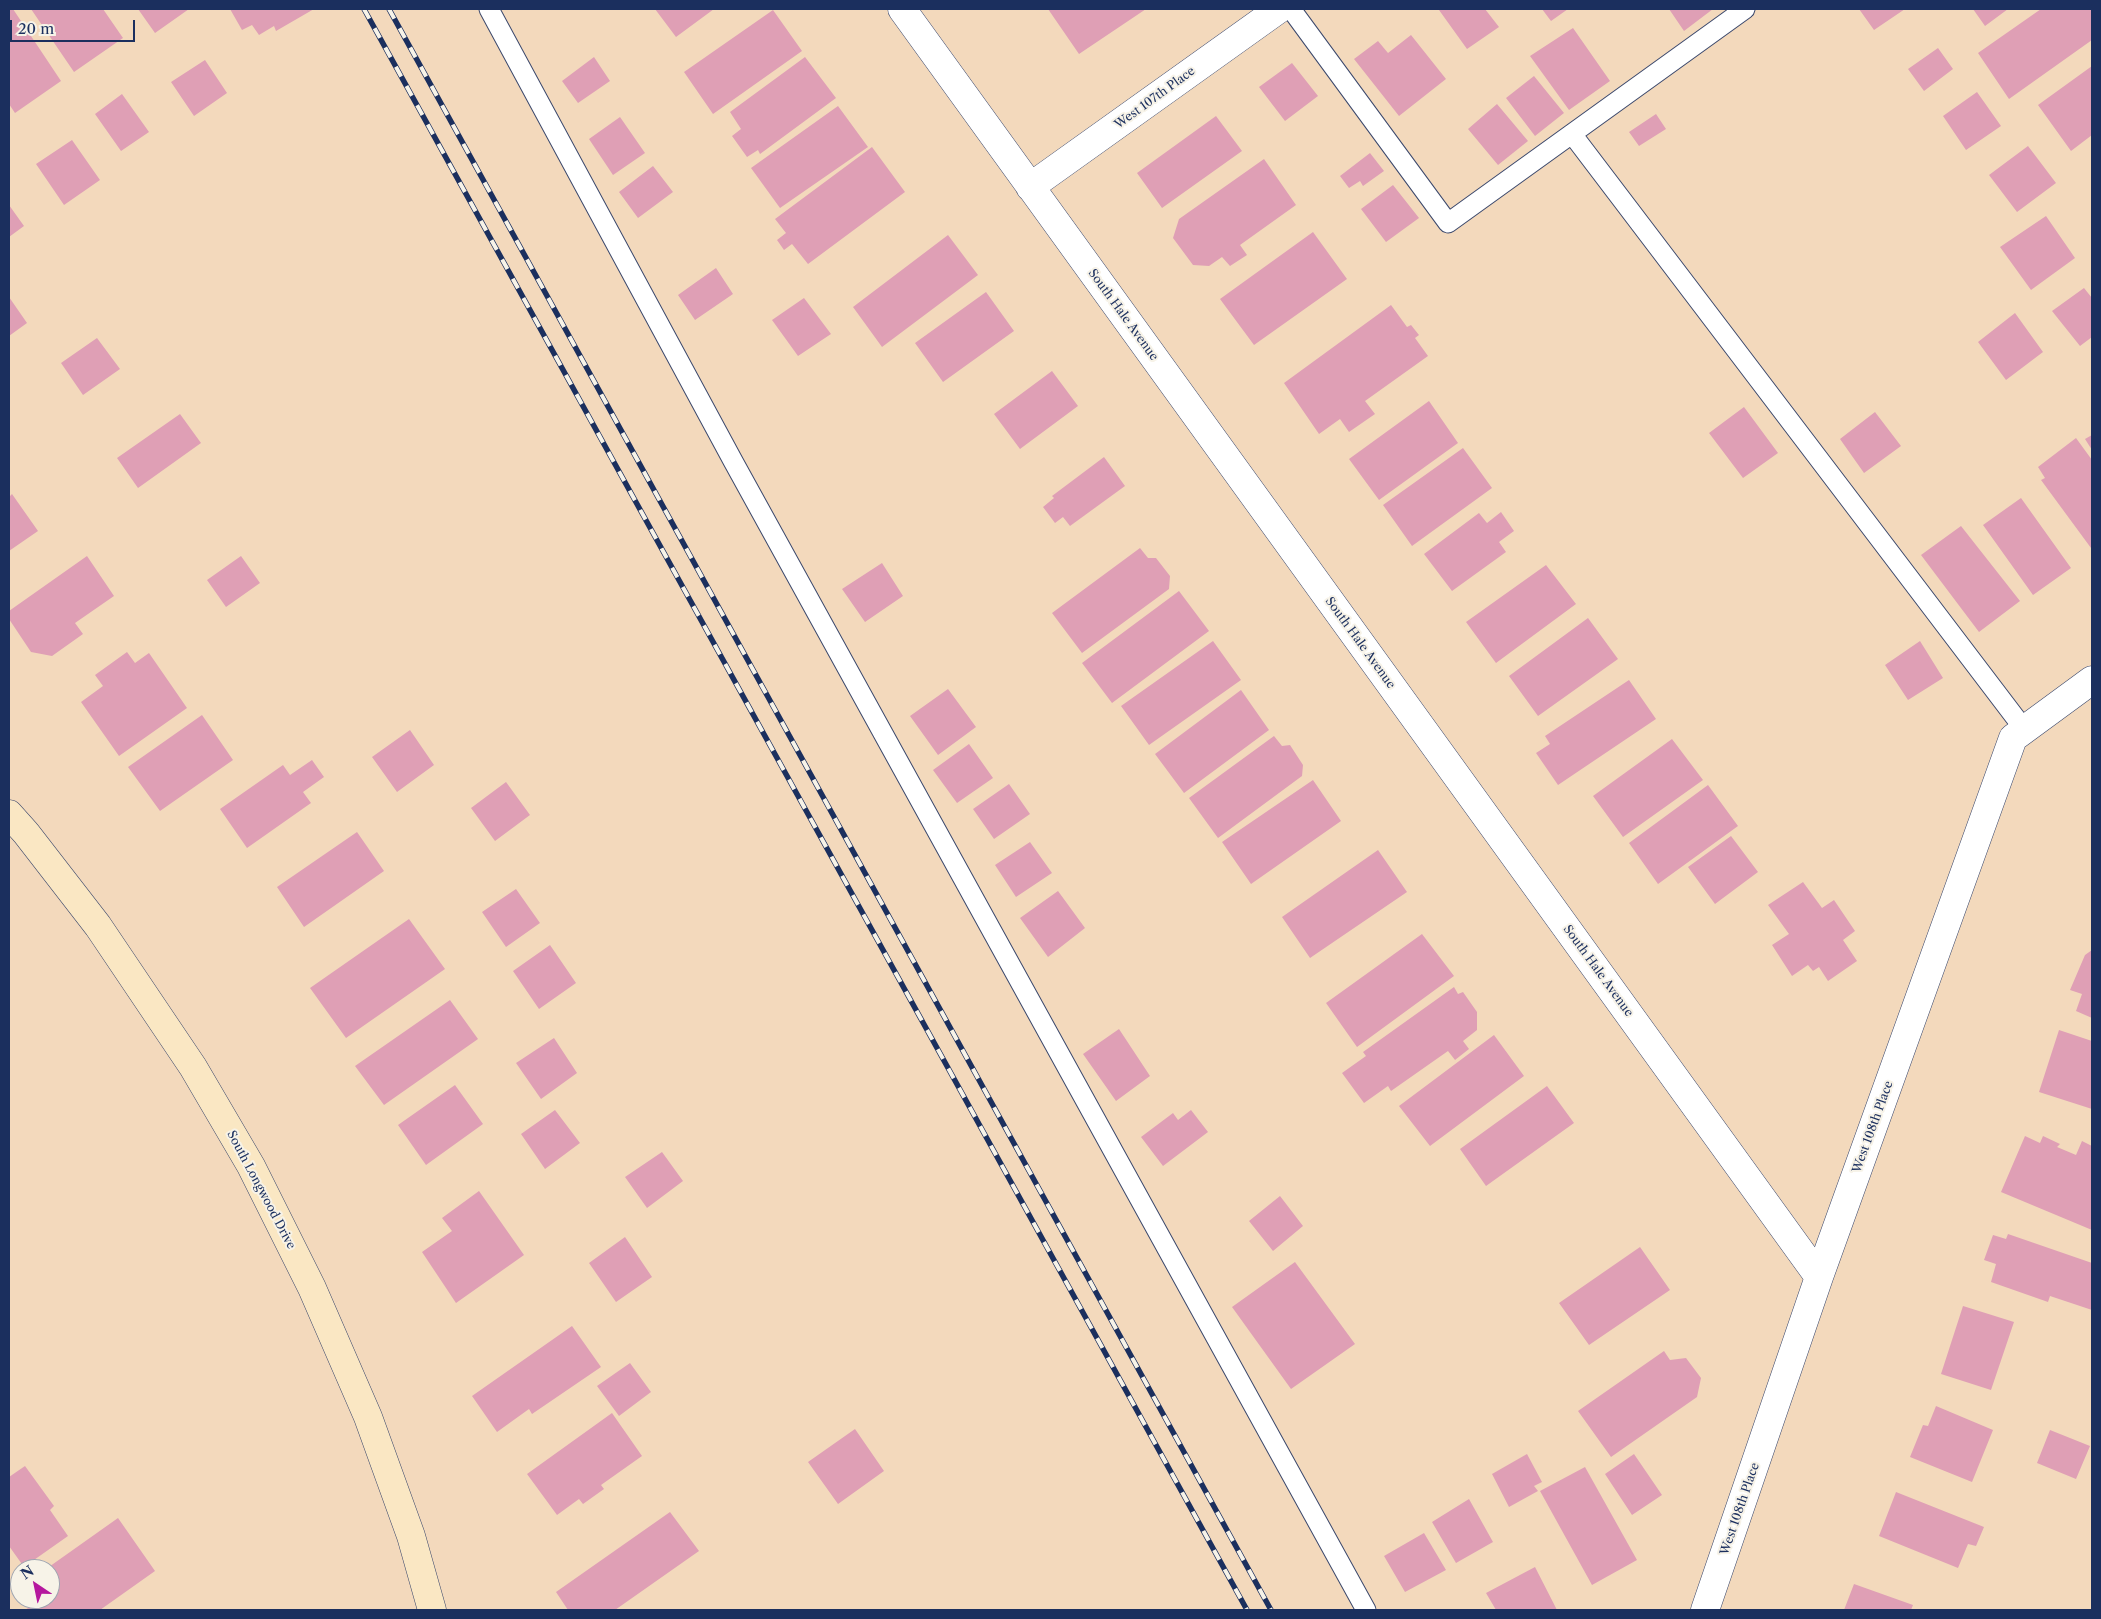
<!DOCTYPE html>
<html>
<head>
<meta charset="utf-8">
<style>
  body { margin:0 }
  #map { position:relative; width:2101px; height:1619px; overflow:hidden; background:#f3d9bc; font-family:"Libre Caslon Text",serif }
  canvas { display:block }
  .frame { position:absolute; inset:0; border:10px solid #1b2f5e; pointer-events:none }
  .north { position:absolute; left:10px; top:1559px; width:50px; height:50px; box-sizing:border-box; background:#f7f3e8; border:1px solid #9fa5b1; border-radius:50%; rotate:326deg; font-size:14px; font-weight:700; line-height:20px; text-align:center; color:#1b2f5e }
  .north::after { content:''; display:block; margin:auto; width:18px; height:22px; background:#b5179e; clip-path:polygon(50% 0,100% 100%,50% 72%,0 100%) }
  .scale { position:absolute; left:10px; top:20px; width:125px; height:22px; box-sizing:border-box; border:2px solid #1b2f5e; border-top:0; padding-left:6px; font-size:15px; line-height:18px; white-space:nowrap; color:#1b2f5e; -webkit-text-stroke:4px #f7f3e8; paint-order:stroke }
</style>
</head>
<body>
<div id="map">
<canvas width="2101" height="1619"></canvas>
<div class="frame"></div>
<div class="north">N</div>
<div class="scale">20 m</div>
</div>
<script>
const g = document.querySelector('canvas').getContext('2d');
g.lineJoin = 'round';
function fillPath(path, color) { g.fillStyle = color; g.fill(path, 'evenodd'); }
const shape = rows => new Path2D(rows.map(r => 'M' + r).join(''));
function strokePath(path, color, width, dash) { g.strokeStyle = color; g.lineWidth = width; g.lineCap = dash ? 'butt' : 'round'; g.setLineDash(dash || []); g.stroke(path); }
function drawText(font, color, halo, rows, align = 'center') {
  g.font = font + ' "Libre Caslon Text",serif'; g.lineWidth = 4; g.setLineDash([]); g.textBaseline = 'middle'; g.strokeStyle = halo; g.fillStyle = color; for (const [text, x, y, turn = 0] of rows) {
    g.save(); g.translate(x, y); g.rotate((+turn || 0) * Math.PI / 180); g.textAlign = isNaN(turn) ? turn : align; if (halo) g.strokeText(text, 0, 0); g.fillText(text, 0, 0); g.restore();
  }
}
fillPath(shape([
  [9,9,13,9,61,81,15,113,9,104],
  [31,9,103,9,123,38,74,72],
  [138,9,189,9,155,33],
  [230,9,314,9,276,31,274,26,259,35,252,25,242,30],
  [655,9,714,9,676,37],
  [1048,9,1146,9,1079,54],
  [1442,9,1485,9,1499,27,1467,49,1439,10],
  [1542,9,1568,9,1551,21],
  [1669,9,1713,9,1684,31],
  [1859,9,1905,9,1874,30],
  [1973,9,2008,9,1985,26],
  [2041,9,2092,9,2092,40,2009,99,1978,53],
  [773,10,802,51,713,114,684,72],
  [1573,28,1610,81,1569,110,1530,56],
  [1411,35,1446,79,1399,116,1354,59,1378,41,1388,53],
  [1938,48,1953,69,1924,91,1908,69],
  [594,57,610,81,578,103,562,81],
  [805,57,836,98,760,154,758,150,747,157,732,136,741,129,730,112],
  [205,60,227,93,194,116,171,82],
  [1292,63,1318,96,1285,121,1259,87],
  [2092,66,2092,135,2071,151,2038,105],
  [1534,76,1564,113,1535,136,1506,98],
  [1977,92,2001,126,1966,150,1943,116],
  [122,94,149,132,121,151,95,114],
  [1497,104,1528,141,1498,165,1468,129],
  [838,106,868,147,780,208,751,168],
  [1656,114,1666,129,1639,146,1629,132],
  [1216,116,1242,151,1162,208,1137,173],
  [620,117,645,153,613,175,589,139],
  [72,140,100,180,64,205,36,164],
  [2028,146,2056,183,2017,212,1989,175],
  [872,147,905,192,808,264,792,244,784,250,777,240,786,233,775,219],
  [1370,153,1384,171,1363,186,1360,181,1349,188,1340,176],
  [1264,159,1296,205,1240,245,1247,255,1230,266,1222,257,1209,266,1193,265,1173,238,1179,219],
  [653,166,673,192,638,218,619,192],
  [1393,185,1419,218,1386,242,1361,209],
  [9,205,24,226,9,237],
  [2046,216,2075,258,2031,290,2000,247],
  [1313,232,1347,279,1254,345,1220,299],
  [948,235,978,275,882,347,853,307],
  [716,268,733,294,695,320,678,295],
  [2084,288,2092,298,2092,337,2080,346,2052,311],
  [986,292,1014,331,943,382,915,343],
  [9,297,27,323,9,336],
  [804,298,831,334,798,356,772,320],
  [1391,305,1407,327,1411,325,1419,335,1415,338,1428,356,1365,401,1375,414,1349,432,1340,419,1319,434,1284,383],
  [2015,313,2043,352,2006,380,1978,342],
  [97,338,120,369,83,395,61,363],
  [1052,371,1078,406,1020,449,994,414],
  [1429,401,1458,443,1379,500,1349,459],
  [1744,407,1778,453,1743,478,1709,433],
  [1875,412,1901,446,1864,473,1840,439],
  [180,414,201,443,138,488,117,458],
  [2092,435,2092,450,2085,439],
  [2076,438,2092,460,2091,548,2041,480,2045,478,2038,467],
  [1463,448,1492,488,1412,546,1383,505],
  [1104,457,1125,486,1070,526,1063,517,1055,523,1043,507,1054,498,1052,496],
  [12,494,38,531,9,551,9,497],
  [2021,498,2071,568,2033,595,1983,525],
  [1501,512,1514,531,1499,542,1506,552,1452,591,1424,554,1479,513,1487,523],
  [1961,526,2020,601,1979,632,1921,555],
  [1140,548,1148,558,1156,558,1170,576,1169,589,1082,653,1052,613],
  [87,556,114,596,75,623,83,634,52,656,31,652,9,619,9,611],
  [241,556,260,583,226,607,207,580],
  [882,563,903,596,865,622,842,589],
  [1546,565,1576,604,1496,663,1466,622],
  [1179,591,1209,631,1112,703,1082,663],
  [1588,618,1618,659,1538,716,1509,676],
  [1213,641,1241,680,1149,745,1121,706],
  [1920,641,1943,678,1908,700,1885,665],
  [127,652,135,663,149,653,187,708,119,756,81,702,103,686,95,675],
  [1629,680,1656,719,1558,785,1536,753,1550,744,1545,736],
  [948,689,976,727,938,755,910,716],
  [1241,690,1269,730,1184,793,1155,754],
  [202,715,233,760,160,811,128,767],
  [410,730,434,765,397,792,372,757],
  [1274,736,1282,746,1290,745,1303,765,1302,776,1218,838,1189,798],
  [1672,739,1703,780,1623,837,1593,796],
  [969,744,993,778,957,803,933,770],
  [312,760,324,777,303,792,311,803,247,848,220,809,283,765,290,775],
  [1313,780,1341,821,1251,884,1222,842],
  [506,782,530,815,495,841,471,808],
  [1009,784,1030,814,994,839,973,809],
  [1708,785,1738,826,1658,884,1629,843],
  [357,832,384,871,304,927,277,887],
  [1731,836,1758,872,1715,904,1688,867],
  [1030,842,1052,873,1016,897,995,865],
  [1378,850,1407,892,1310,958,1282,917],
  [1803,882,1822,908,1834,900,1855,931,1843,940,1857,961,1828,981,1819,967,1813,971,1808,965,1792,976,1772,945,1789,934,1768,905],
  [516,889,540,923,506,947,482,912],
  [1058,891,1085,928,1048,957,1020,918],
  [409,919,445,969,346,1038,310,988],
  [1422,934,1454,976,1357,1047,1326,1003],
  [550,945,576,983,539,1009,513,971],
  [2092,950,2092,1018,2076,1011,2082,994,2070,990,2085,955],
  [1454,987,1458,994,1463,992,1477,1012,1477,1030,1463,1041,1469,1049,1455,1060,1448,1051,1391,1091,1388,1086,1364,1103,1342,1073,1366,1056,1363,1052],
  [450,1000,478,1039,384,1105,355,1066],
  [1119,1029,1150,1076,1116,1101,1083,1054],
  [2059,1030,2092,1041,2092,1109,2039,1092],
  [1494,1035,1524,1076,1430,1146,1399,1106],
  [554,1038,577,1073,541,1099,516,1063],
  [455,1085,483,1124,426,1165,398,1125],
  [1547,1086,1574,1123,1486,1186,1460,1149],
  [555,1110,580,1143,545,1169,521,1134],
  [1191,1110,1208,1132,1163,1166,1141,1137,1173,1113,1178,1120],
  [2025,1136,2040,1143,2043,1136,2060,1144,2057,1147,2076,1155,2082,1141,2092,1146,2092,1230,2001,1192],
  [662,1152,683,1181,647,1208,625,1177],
  [479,1191,524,1255,456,1303,422,1252,452,1231,442,1218],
  [1280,1196,1303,1226,1273,1251,1249,1221],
  [2008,1234,2092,1263,2092,1310,2050,1296,2048,1302,1991,1282,1996,1264,1984,1260,1993,1235,2006,1239],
  [625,1237,652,1277,616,1302,589,1263],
  [1640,1247,1670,1290,1589,1345,1559,1303],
  [1295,1262,1355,1344,1291,1389,1232,1307],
  [1963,1306,2014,1322,1991,1390,1941,1374],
  [572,1326,601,1367,532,1414,529,1409,497,1432,472,1396],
  [1664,1351,1670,1360,1686,1358,1701,1378,1697,1397,1611,1457,1578,1411],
  [630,1363,651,1392,619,1416,597,1386],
  [1936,1406,1993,1430,1972,1482,1910,1457,1923,1425,1928,1426],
  [612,1413,642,1456,601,1485,604,1489,583,1504,579,1499,557,1515,527,1474],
  [855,1429,884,1471,838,1504,808,1462],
  [2050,1430,2090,1446,2076,1479,2037,1463],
  [1527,1454,1542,1482,1534,1486,1538,1491,1509,1507,1492,1474],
  [1634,1454,1662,1495,1632,1515,1605,1474],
  [25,1466,54,1506,50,1510,68,1536,24,1567,9,1546,9,1477],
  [1585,1467,1637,1560,1592,1585,1540,1491],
  [1896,1492,1984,1527,1976,1546,1968,1544,1958,1568,1879,1536],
  [1469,1499,1493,1542,1456,1563,1432,1522],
  [670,1512,699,1551,615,1610,568,1610,556,1592],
  [118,1518,155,1571,100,1610,25,1610,41,1599,50,1599,50,1569,46,1569],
  [1424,1533,1446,1570,1405,1592,1384,1556],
  [1535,1567,1557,1610,1496,1610,1486,1593],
  [1854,1584,1913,1605,1911,1610,1844,1610]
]), '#df9fb5');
const lane = shape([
  [489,9,733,461,1366,1610],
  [1291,9,1448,223,1745,9],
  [1572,134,2024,729]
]);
const street = shape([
  [902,9,1819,1277],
  [1030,187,1279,9],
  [1705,1610,1819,1277,2013,738,2092,680]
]);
const secondary = shape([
  [9,814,26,833,98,926,193,1067,251,1166,312,1288,368,1417,411,1536,432,1610]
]);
strokePath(lane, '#3b486c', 21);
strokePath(street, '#3b486c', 29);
strokePath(secondary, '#3b486c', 29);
strokePath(lane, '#fff', 19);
strokePath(street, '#fff', 28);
strokePath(secondary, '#fae7c3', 28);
const rail = shape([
  [364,9,1247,1610],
  [389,9,1271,1610]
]);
strokePath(rail, '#1b2f5e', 5.5);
strokePath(rail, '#f7f3e8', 4, [11]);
drawText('12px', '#1b2f5e', '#f7f3e8', [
  ["West 107th Place",1155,98,-36],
  ["South Hale Avenue",1123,315,54],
  ["South Hale Avenue",1360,643,54],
  ["South Hale Avenue",1598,971,54],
  ["West 108th Place",1873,1127,-70],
  ["South Longwood Drive",261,1190,62],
  ["West 108th Place",1740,1509,-71]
]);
</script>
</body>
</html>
